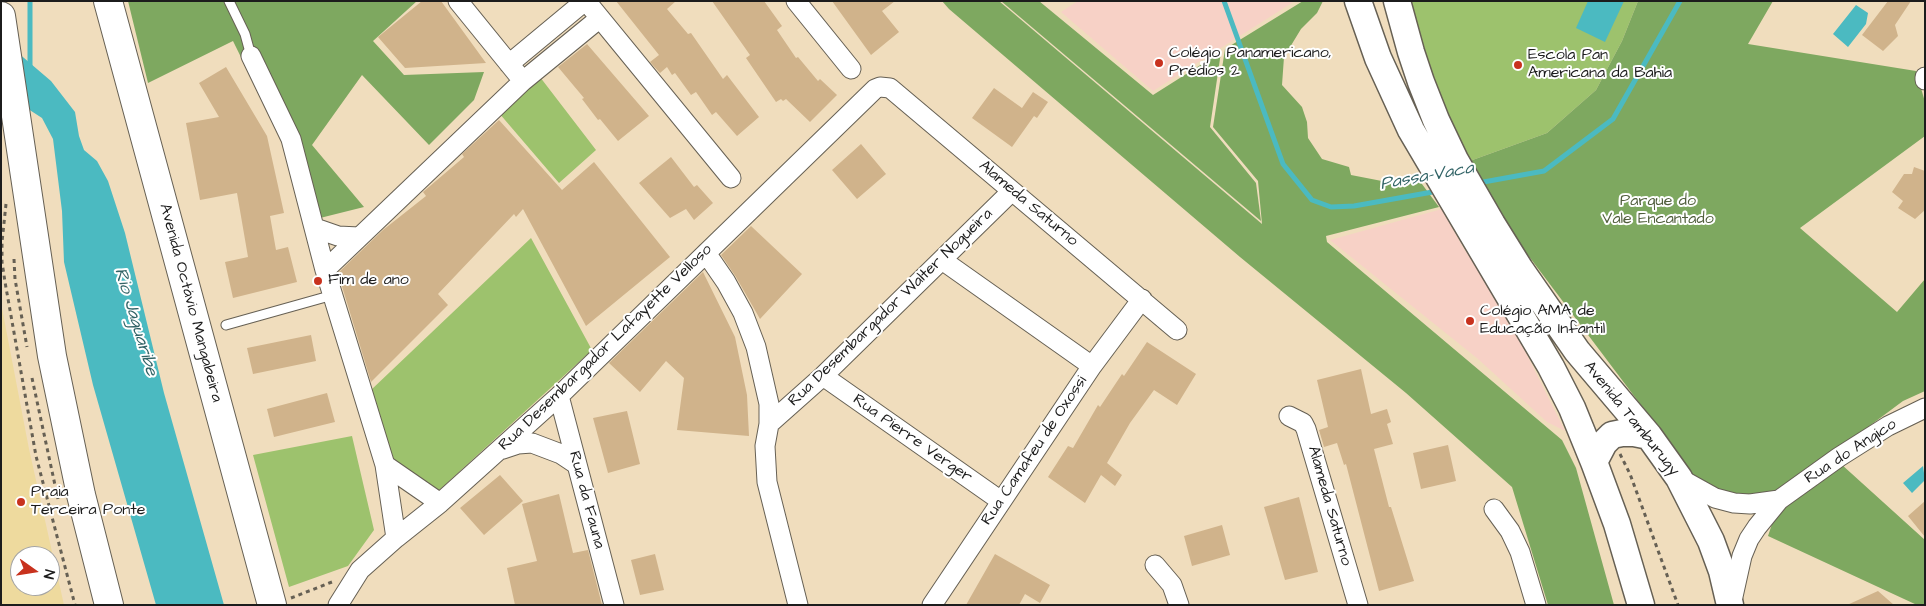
<!DOCTYPE html>
<html>
<head>
<meta charset="utf-8">
<style>
  body { margin:0 }
  #map { position:relative; width:1926px; height:606px; overflow:hidden; background:#f0ddbd; font-family:"Architects Daughter",sans-serif }
  canvas { display:block }
  .frame { position:absolute; inset:0; border:2px solid #1c1c1c; pointer-events:none }
  .north { position:absolute; left:10px; top:546px; width:50px; height:50px; box-sizing:border-box; background:#fff; border:1px solid #a4a4a4; border-radius:50%; rotate:103deg; font-size:14px; font-weight:700; line-height:20px; text-align:center; color:#1c1c1c }
  .north::after { content:''; display:block; margin:auto; width:18px; height:22px; background:#c8321e; clip-path:polygon(50% 0,100% 100%,50% 72%,0 100%) }
</style>
</head>
<body>
<div id="map">
<canvas width="1926" height="606"></canvas>
<div class="frame"></div>
<div class="north">N</div>
</div>
<script>
const g = document.querySelector('canvas').getContext('2d');
g.lineJoin = 'round';
function fillPath(path, color) { g.fillStyle = color; g.fill(path, 'evenodd'); }
const shape = rows => new Path2D(rows.map(r => 'M' + r).join(''));
function strokePath(path, color, width, dash) { g.strokeStyle = color; g.lineWidth = width; g.lineCap = dash ? 'butt' : 'round'; g.setLineDash(dash || []); g.stroke(path); }
function drawText(font, color, halo, rows, align = 'center') {
  g.font = font + ' "Architects Daughter",sans-serif'; g.lineWidth = 4; g.setLineDash([]); g.textBaseline = 'middle'; g.strokeStyle = halo; g.fillStyle = color; for (const [text, x, y, turn = 0] of rows) {
    g.save(); g.translate(x, y); g.rotate((+turn || 0) * Math.PI / 180); g.textAlign = isNaN(turn) ? turn : align; if (halo) g.strokeText(text, 0, 0); g.fillText(text, 0, 0); g.restore();
  }
}
fillPath(shape([
  [1078,1,1295,1,1153,91,1061,12],
  [1442,209,1464,249,1491,283,1565,431,1547,422,1478,359,1330,240]
]), '#f7d1c6');
fillPath(shape([
  [1406,1,1638,1,1622,41,1596,90,1547,133,1467,162,1416,40],
  [540,77,596,150,559,183,499,113],
  [531,238,592,350,436,493,394,465,371,390],
  [352,436,374,530,348,566,289,587,253,455]
]), '#9dc26d');
fillPath(shape([
  [128,1,417,1,373,41,404,75,484,72,474,100,429,145,362,75,312,145,364,207,320,218,233,41,148,83],
  [942,1,999,1,1262,224,1258,181,1213,127,1225,49,1303,1,1323,1,1317,13,1301,29,1284,57,1282,85,1302,107,1307,122,1308,138,1322,159,1349,167,1351,175,1387,182,1419,180,1439,207,1326,236,1327,242,1562,440,1576,468,1614,605,1548,605,1512,487,1406,393,1240,257,949,9],
  [1001,1,1039,1,1153,95,1221,52,1210,127,1256,183,1261,221],
  [1638,1,1773,1,1748,44,1916,71,1925,102,1925,136,1800,228,1897,312,1925,279,1925,391,1903,401,1786,488,1754,497,1731,496,1690,475,1677,453,1494,210,1467,162,1547,133,1596,90,1622,41],
  [1841,464,1925,540,1925,605,1917,605,1768,536,1774,518,1791,499]
]), '#7ea860');
fillPath(shape([
  [1,303,29,449,64,605,1,605],
  [20,556,50,556,50,586,20,586]
]), '#eeda9e');
fillPath(shape([
  [1588,1,1624,1,1605,42,1576,28],
  [1856,5,1868,13,1866,24,1848,47,1833,34],
  [17,52,51,81,75,112,79,136,84,150,97,161,108,181,125,233,164,393,224,605,156,605,93,385,64,262,62,211,53,139,42,118,22,105],
  [1923,466,1925,480,1912,493,1903,483]
]), '#4bbac1');
strokePath(shape([
  [1224,1,1283,164,1312,200,1331,207,1354,206,1438,191],
  [30,68,30,1],
  [1478,183,1544,171,1613,119,1680,1]
]), '#4bbac1', 5);
fillPath(shape([
  [422,1,441,1,486,63,405,68,378,37],
  [616,1,676,1,667,9,688,34,691,33,723,79,727,75,759,117,737,136,716,112,712,115,696,92,691,95,675,73,672,75,667,67,660,73,650,62,659,55],
  [712,1,764,1,782,26,777,30,796,58,798,57,818,81,820,79,837,95,810,122,786,99,783,101,781,99,776,102,746,58,750,55],
  [832,1,895,1,882,11,899,32,871,55],
  [1888,1,1911,1,1895,25,1898,36,1883,51,1862,35],
  [587,44,649,116,618,141,600,119,598,120,582,99,584,98,558,67],
  [226,67,267,136,284,213,270,216,276,250,288,247,297,282,233,298,225,262,248,257,237,193,200,200,186,123,219,117,199,83],
  [994,88,1022,108,1033,92,1048,102,1037,118,1034,116,1012,147,972,118],
  [499,120,562,190,594,162,670,257,586,326,523,209,516,217,514,214,438,294,448,305,371,382,338,273,383,230,426,196,423,192,464,157,462,154],
  [861,144,886,174,857,199,832,170],
  [671,157,694,187,697,185,713,203,694,220,686,209,670,218,639,183],
  [1914,167,1925,171,1925,210,1915,219,1898,208,1903,201,1892,192,1904,174,1912,174],
  [751,226,802,274,760,319,736,277,721,255],
  [703,272,735,337,747,395,749,436,677,430,684,378,666,361,640,392,609,363],
  [311,335,316,361,253,374,247,348],
  [1147,342,1196,374,1177,405,1154,390,1130,423,1107,463,1122,475,1115,486,1101,475,1085,503,1048,477,1068,446,1073,448,1098,405,1100,407,1122,374,1124,376],
  [1361,369,1371,414,1387,409,1391,422,1387,424,1393,444,1374,449,1389,507,1391,507,1414,581,1379,591,1346,464,1344,465,1337,443,1324,447,1319,430,1328,427,1317,380],
  [327,393,335,422,274,437,267,409],
  [627,411,640,464,608,473,593,418],
  [1448,445,1456,481,1421,489,1413,453],
  [500,475,523,501,484,535,460,508],
  [559,494,573,553,588,550,602,605,515,605,507,568,537,561,522,504],
  [1299,497,1318,572,1285,580,1264,507],
  [1925,501,1925,537,1908,516],
  [1222,525,1230,555,1192,566,1184,536],
  [655,554,664,590,640,595,631,560],
  [995,554,1050,585,1040,603,1025,594,1019,605,966,605],
  [1878,591,1894,605,1847,605]
]), '#d0b38b');
const service = shape([
  [229,1,245,34,251,56],
  [226,325,333,295]
]);
const minor = shape([
  [586,1,731,178],
  [796,1,851,69],
  [251,56,291,139,325,270,385,465,396,538],
  [509,64,585,1],
  [1925,77,1925,80],
  [523,81,600,18],
  [315,228,338,236,359,237],
  [706,253,726,282,743,313,756,347,769,404,769,424,765,446,767,482,798,605],
  [942,260,1092,366],
  [325,270,523,81,458,1],
  [823,376,1001,501],
  [559,396,614,605],
  [1289,416,1303,423,1306,429,1358,605],
  [769,424,823,376,1012,191],
  [503,449,518,444,532,443,561,454,576,464],
  [385,465,440,503],
  [1679,478,1715,498,1734,503,1750,504,1779,500],
  [1494,509,1510,531,1520,552,1536,605],
  [1155,565,1172,585,1179,605],
  [1732,601,1742,556,1749,539,1757,527,1779,500,1839,457,1888,426,1925,408],
  [338,605,360,570,396,538,440,503,559,396,875,89,880,87,890,88,1177,330],
  [932,605,1092,366,1142,299]
]);
const secondary = shape([
  [1358,1,1378,58,1411,130,1551,367,1572,408,1594,462,1617,524,1641,605],
  [1397,1,1411,52,1421,82,1436,120,1455,160,1492,224,1520,269,1577,351,1649,436,1679,478,1711,541,1722,571,1730,605],
  [1594,462,1604,443,1612,435,1622,433,1634,433,1649,436]
]);
const primary = shape([
  [108,1,272,605],
  [1,16,52,356,81,495,109,605]
]);
strokePath(service, '#666054', 11);
strokePath(minor, '#666054', 21);
strokePath(secondary, '#666054', 29);
strokePath(primary, '#666054', 30);
strokePath(shape([
  [6,204,2,242,2,262,5,282,36,456,75,605],
  [14,259,15,279,27,347],
  [32,378,58,499],
  [1620,454,1630,474,1678,605],
  [291,598,332,582]
]), '#666054', 3, [4, 4]);
strokePath(service, '#fff', 9);
strokePath(minor, '#fff', 19);
strokePath(secondary, '#fff', 26);
strokePath(primary, '#fff', 28);
for (const [x, y, r, color] of [
  [1159,63,5,"#c8321e"],
  [1518,65,5,"#c8321e"],
  [318,281,5,"#c8321e"],
  [1470,321,5,"#c8321e"],
  [21,502,5,"#c8321e"]
]) { const dot = new Path2D(); dot.arc(x, y, r, 0, 2 * Math.PI); g.fillStyle = color; g.fill(dot); strokePath(dot, '#fff', 2); }
drawText('16px', '#1c1c1c', '#fff', [
  ["Colégio Panamericano,",1169,54],
  ["Prédios 2",1169,72],
  ["Escola Pan",1528,56],
  ["Americana da Bahia",1528,74],
  ["Fim de ano",328,281],
  ["Colégio AMA de",1480,312],
  ["Educação Infantil",1480,330],
  ["Praia",31,493],
  ["Terceira Ponte",31,511]
], 'left');
drawText('16px', '#505e3c', '#fff', [
  ["Parque do",1658,202],
  ["Vale Encantado",1658,220]
]);
drawText('16px', '#1c1c1c', '#fff', [
  ["Alameda Saturno",1028,204,40],
  ["Avenida Octávio Mangabeira",190,303,75],
  ["Rua Desembargador Walter Nogueira",891,308,-44],
  ["Rua Desembargador Lafayette Velloso",606,348,-44],
  ["Avenida Tamburugy",1631,419,51],
  ["Rua Pierre Verger",912,439,35],
  ["Rua Camafeu de Oxossi",1035,451,-56],
  ["Rua do Angico",1851,452,-33],
  ["Rua da Fauna",586,500,75],
  ["Alameda Saturno",1329,506,74]
]);
drawText('italic 18px', '#316366', '#fff', [
  ["Passa-Vaca",1427,177,-10],
  ["Rio Jaguaribe",135,322,73]
]);
</script>
</body>
</html>
